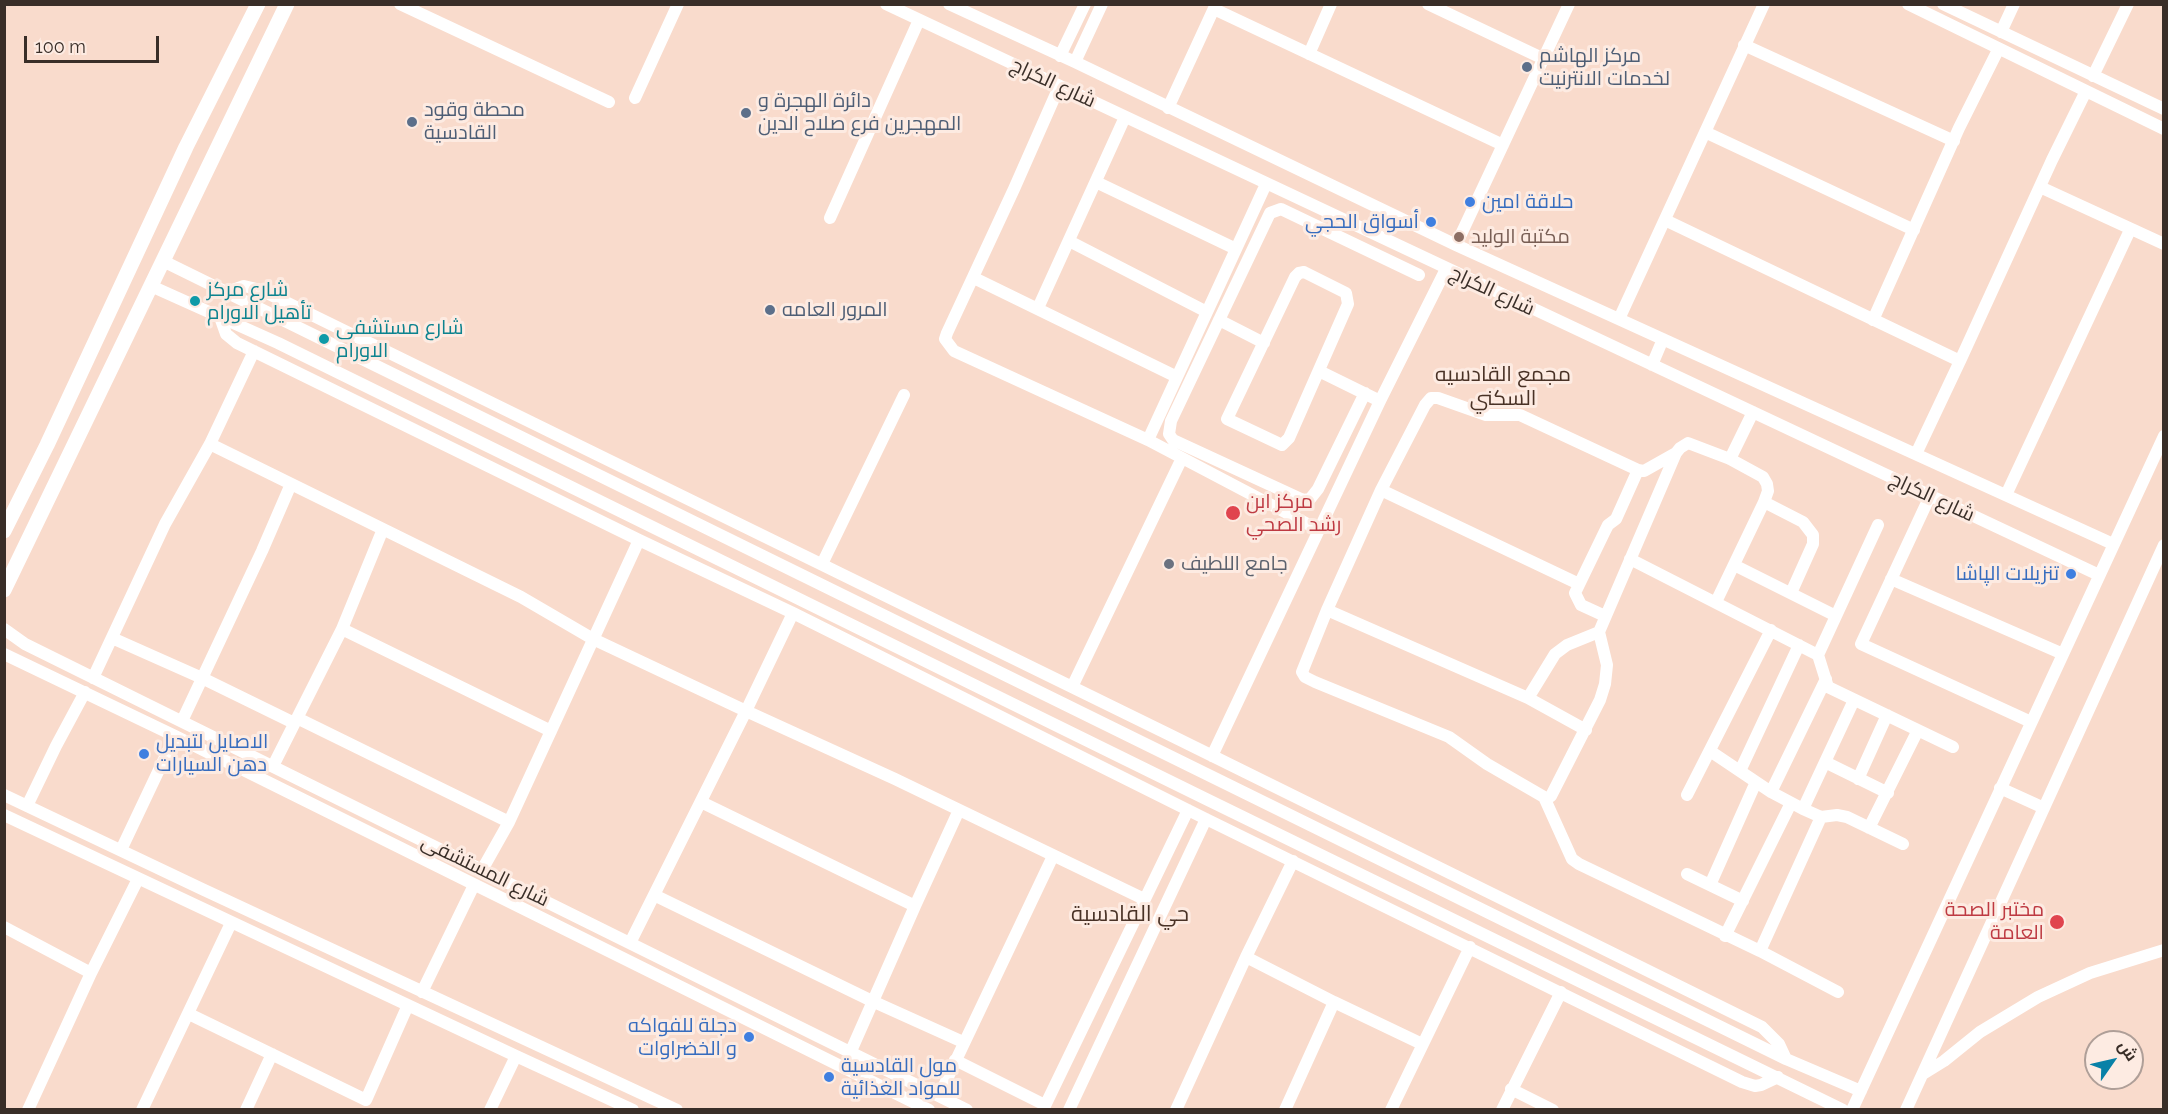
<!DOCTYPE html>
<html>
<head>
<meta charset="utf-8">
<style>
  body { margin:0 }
  #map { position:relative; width:2168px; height:1114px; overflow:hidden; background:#f9dbcc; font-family:Raleway,Cairo,sans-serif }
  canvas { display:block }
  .frame { position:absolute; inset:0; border:6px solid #392e28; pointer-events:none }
  .north { position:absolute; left:2084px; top:1030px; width:60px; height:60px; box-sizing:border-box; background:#fdebe2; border:2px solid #af9f98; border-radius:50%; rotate:56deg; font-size:16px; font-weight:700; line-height:24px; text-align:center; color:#392e28 }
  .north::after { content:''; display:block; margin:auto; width:21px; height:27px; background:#0981a7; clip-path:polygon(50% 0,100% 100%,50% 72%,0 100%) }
  .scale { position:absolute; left:24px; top:36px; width:135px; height:27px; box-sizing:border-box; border:3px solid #392e28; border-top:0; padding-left:8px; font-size:18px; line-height:21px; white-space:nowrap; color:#392e28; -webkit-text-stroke:4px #fdebe2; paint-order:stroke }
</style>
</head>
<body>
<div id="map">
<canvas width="2168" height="1114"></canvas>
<div class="frame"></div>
<div class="north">ش</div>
<div class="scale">100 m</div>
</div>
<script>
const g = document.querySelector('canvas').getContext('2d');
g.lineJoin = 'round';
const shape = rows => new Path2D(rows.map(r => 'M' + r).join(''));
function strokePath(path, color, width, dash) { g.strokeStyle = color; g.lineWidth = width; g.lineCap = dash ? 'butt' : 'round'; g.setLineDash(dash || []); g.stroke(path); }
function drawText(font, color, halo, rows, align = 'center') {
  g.font = font + ' Raleway,Cairo,sans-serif'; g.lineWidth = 6; g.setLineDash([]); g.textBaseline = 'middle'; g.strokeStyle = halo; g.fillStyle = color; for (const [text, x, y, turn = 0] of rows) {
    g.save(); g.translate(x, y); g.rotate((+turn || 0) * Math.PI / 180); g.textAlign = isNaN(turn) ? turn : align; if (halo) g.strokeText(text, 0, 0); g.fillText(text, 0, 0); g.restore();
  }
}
strokePath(shape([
  [400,4,609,102],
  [886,4,2099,575],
  [949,4,1075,62,1456,245,2113,544],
  [1428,4,1544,59],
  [1908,4,2164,129],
  [1943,4,2164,109],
  [1214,9,1503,145],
  [2001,32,2014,4],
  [1744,45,1954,141],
  [1309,54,1331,4],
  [1060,56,1085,4],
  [1075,62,1102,4],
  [2093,76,2128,4],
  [1059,87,1014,189,947,333,945,339,954,351,1148,440,1266,184],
  [635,98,678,4],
  [1168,108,1216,4],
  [1705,132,1914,230],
  [1096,182,1236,249],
  [2040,187,2164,244],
  [830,218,919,20],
  [1665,220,1960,361,2052,160,2086,91],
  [1069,241,1207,312],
  [1456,245,1569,4],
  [163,261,1786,1059,1861,1091],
  [1304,272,1346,293,1348,304,1289,438,1282,445,1227,419,1295,277,1299,273,1304,272],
  [974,278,1177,377],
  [151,286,278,343,1204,798,1843,1110],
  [227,292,244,286,261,290,1168,734,1762,1027,1779,1044,1786,1059],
  [1038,308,1125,117],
  [220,317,226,334,237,343,639,540,793,613,1206,819,1742,1082,1755,1086,1761,1085,1778,1077],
  [1619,319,1764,4],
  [1219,320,1264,343],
  [1873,320,1959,128,1998,50],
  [1652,365,1663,339],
  [1319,371,1380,401],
  [1365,393,1318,489,1310,499,1303,500,1173,440,1169,434,1171,421,1270,213,1281,209,1419,275],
  [1148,440,1319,530],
  [210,444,521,597,593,639,746,711,630,943],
  [1676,453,1644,471,1638,470,1520,415,1486,415,1438,398,1431,398,1425,405,1381,490,1327,610,1302,672,1305,677,1315,682,1449,737,1487,764,1544,797,1572,859,1579,864,1760,951,1838,992],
  [1916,454,1960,361],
  [1730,459,1753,412],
  [1381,490,1579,584],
  [2006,495,2130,230],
  [1930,496,1861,644,2031,722],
  [1764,502,1803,522,1813,535,1813,544,1791,593],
  [1878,525,1818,655,1828,687,1953,747],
  [1630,559,1818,655],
  [822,564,904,395],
  [1734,565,1836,616],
  [1891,579,2063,654],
  [1327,610,1528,698,1586,730],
  [793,613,746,711,895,779,1144,899],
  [1605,616,1581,605,1575,593,1605,531,1608,525,1616,519,1638,470],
  [4,629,25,644,967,1110],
  [342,629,551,731],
  [112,638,202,678,294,723],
  [4,654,175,736,929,1110],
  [93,678,165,524,210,444,254,351],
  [1072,687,1182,458],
  [1528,698,1555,654,1567,645,1599,632,1676,453,1680,448,1688,443,1730,459,1763,477,1767,484,1768,491,1764,502,1716,602],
  [297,718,509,822],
  [182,721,262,551,291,484],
  [1710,751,1771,792,1803,809,1821,817,1837,815,1847,817,1903,844],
  [1212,756,1380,401,1446,269],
  [1825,762,1888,793],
  [273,766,342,629,383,529],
  [1740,771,1799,645],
  [1858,779,1887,715],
  [2000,788,2044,808],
  [1771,792,1826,679],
  [4,795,202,889,677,1110],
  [1687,795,1771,630],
  [1544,797,1548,798,1551,796,1600,700,1605,684,1607,665,1599,632],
  [701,802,915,906,851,1051],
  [27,806,56,746,85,692],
  [1803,809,1854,700],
  [4,815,516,1056,633,1110],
  [1869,828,1918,730],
  [121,850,175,736],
  [482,870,509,822,639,540],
  [1687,874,1743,901],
  [1710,885,1756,782],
  [654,895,872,1001,963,1042],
  [915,906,959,810],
  [4,927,91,973,28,1110],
  [1725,936,1791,803],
  [1760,951,1821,817],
  [1246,957,1334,1002,1422,1044],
  [91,973,138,879],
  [422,992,474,885],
  [189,1014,366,1100,408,1005],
  [955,1060,1045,1105],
  [1923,1074,1944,1061,1980,1032,2038,997,2090,973,2164,950],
  [1511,1089,1553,1110],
  [939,1096,1053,856],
  [142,1110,231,923],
  [246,1110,272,1054],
  [490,1110,516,1056],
  [1043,1110,1188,810],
  [1069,1110,1206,819],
  [1176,1110,1246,957,1293,861],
  [1285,1110,1334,1002],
  [1391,1110,1470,947],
  [1502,1110,1561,992],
  [1852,1110,2164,436],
  [1906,1110,2164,545]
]), '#fff', 12);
strokePath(shape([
  [4,531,47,445,186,147,258,4],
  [4,590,287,4]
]), '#fff', 15);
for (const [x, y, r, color] of [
  [1527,67,6,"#5c6f8a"],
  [746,113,6,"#5c6f8a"],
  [412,122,6,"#5c6f8a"],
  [1470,202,6,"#3f7fe0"],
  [1431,222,6,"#3f7fe0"],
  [1459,237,6,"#8d6e63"],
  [195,301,6,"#0f9aa8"],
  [770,310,6,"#5c6f8a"],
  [324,339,6,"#0f9aa8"],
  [1233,513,8,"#e0444e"],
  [1169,564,6,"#6b7280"],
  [2071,574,6,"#3f7fe0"],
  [144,754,6,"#3f7fe0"],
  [2057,922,8,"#e0444e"],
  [749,1037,6,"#3f7fe0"],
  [829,1077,6,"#3f7fe0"]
]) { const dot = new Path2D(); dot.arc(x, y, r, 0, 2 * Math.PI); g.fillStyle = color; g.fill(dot); strokePath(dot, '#fdebe2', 2); }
drawText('20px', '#4e5e75', '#fdebe2', [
  ["مركز الهاشم",1539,56],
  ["لخدمات الانترنيت",1539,79],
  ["دائرة الهجرة و",758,101],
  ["المهجرين فرع صلاح الدين",758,124],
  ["محطة وقود",424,110],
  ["القادسية",424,133],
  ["المرور العامه",782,310]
], 'left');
drawText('20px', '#392e28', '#fdebe2', [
  ["شارع الكراج",1053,83,25],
  ["شارع الكراج",1492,291,25],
  ["شارع الكراج",1932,497,25],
  ["شارع المستشفى",485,871,26]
]);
drawText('20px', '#366cbe', '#fdebe2', [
  ["حلاقة امين",1482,202],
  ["أسواق الحجي",1419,222,"right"],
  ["تنزيلات الپاشا",2059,574,"right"],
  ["الاصايل لتبديل",156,742],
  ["دهن السيارات",156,765],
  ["دجلة للفواكه",737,1026,"right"],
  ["و الخضراوات",737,1049,"right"],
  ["مول القادسية",841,1066],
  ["للمواد الغذائية",841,1089]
], 'left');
drawText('20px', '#785e54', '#fdebe2', [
  ["مكتبة الوليد",1471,237]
], 'left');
drawText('20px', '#0d838f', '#fdebe2', [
  ["شارع مركز",207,290],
  ["تأهيل الاورام",207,313],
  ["شارع مستشفى",336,328],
  ["الاورام",336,351]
], 'left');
drawText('20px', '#be3a42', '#fdebe2', [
  ["مركز ابن",1246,502],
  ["رشد الصحي",1246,525],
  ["مختبر الصحة",2044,910,"right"],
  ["العامة",2044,933,"right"]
], 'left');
drawText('20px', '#5b616d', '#fdebe2', [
  ["جامع اللطیف",1181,564]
], 'left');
drawText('21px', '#493226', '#fdebe2', [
  ["مجمع القادسيه",1503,375],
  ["السكني",1503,399]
]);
drawText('22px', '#493226', '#fdebe2', [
  ["حي القادسية",1130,914]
]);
</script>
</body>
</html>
